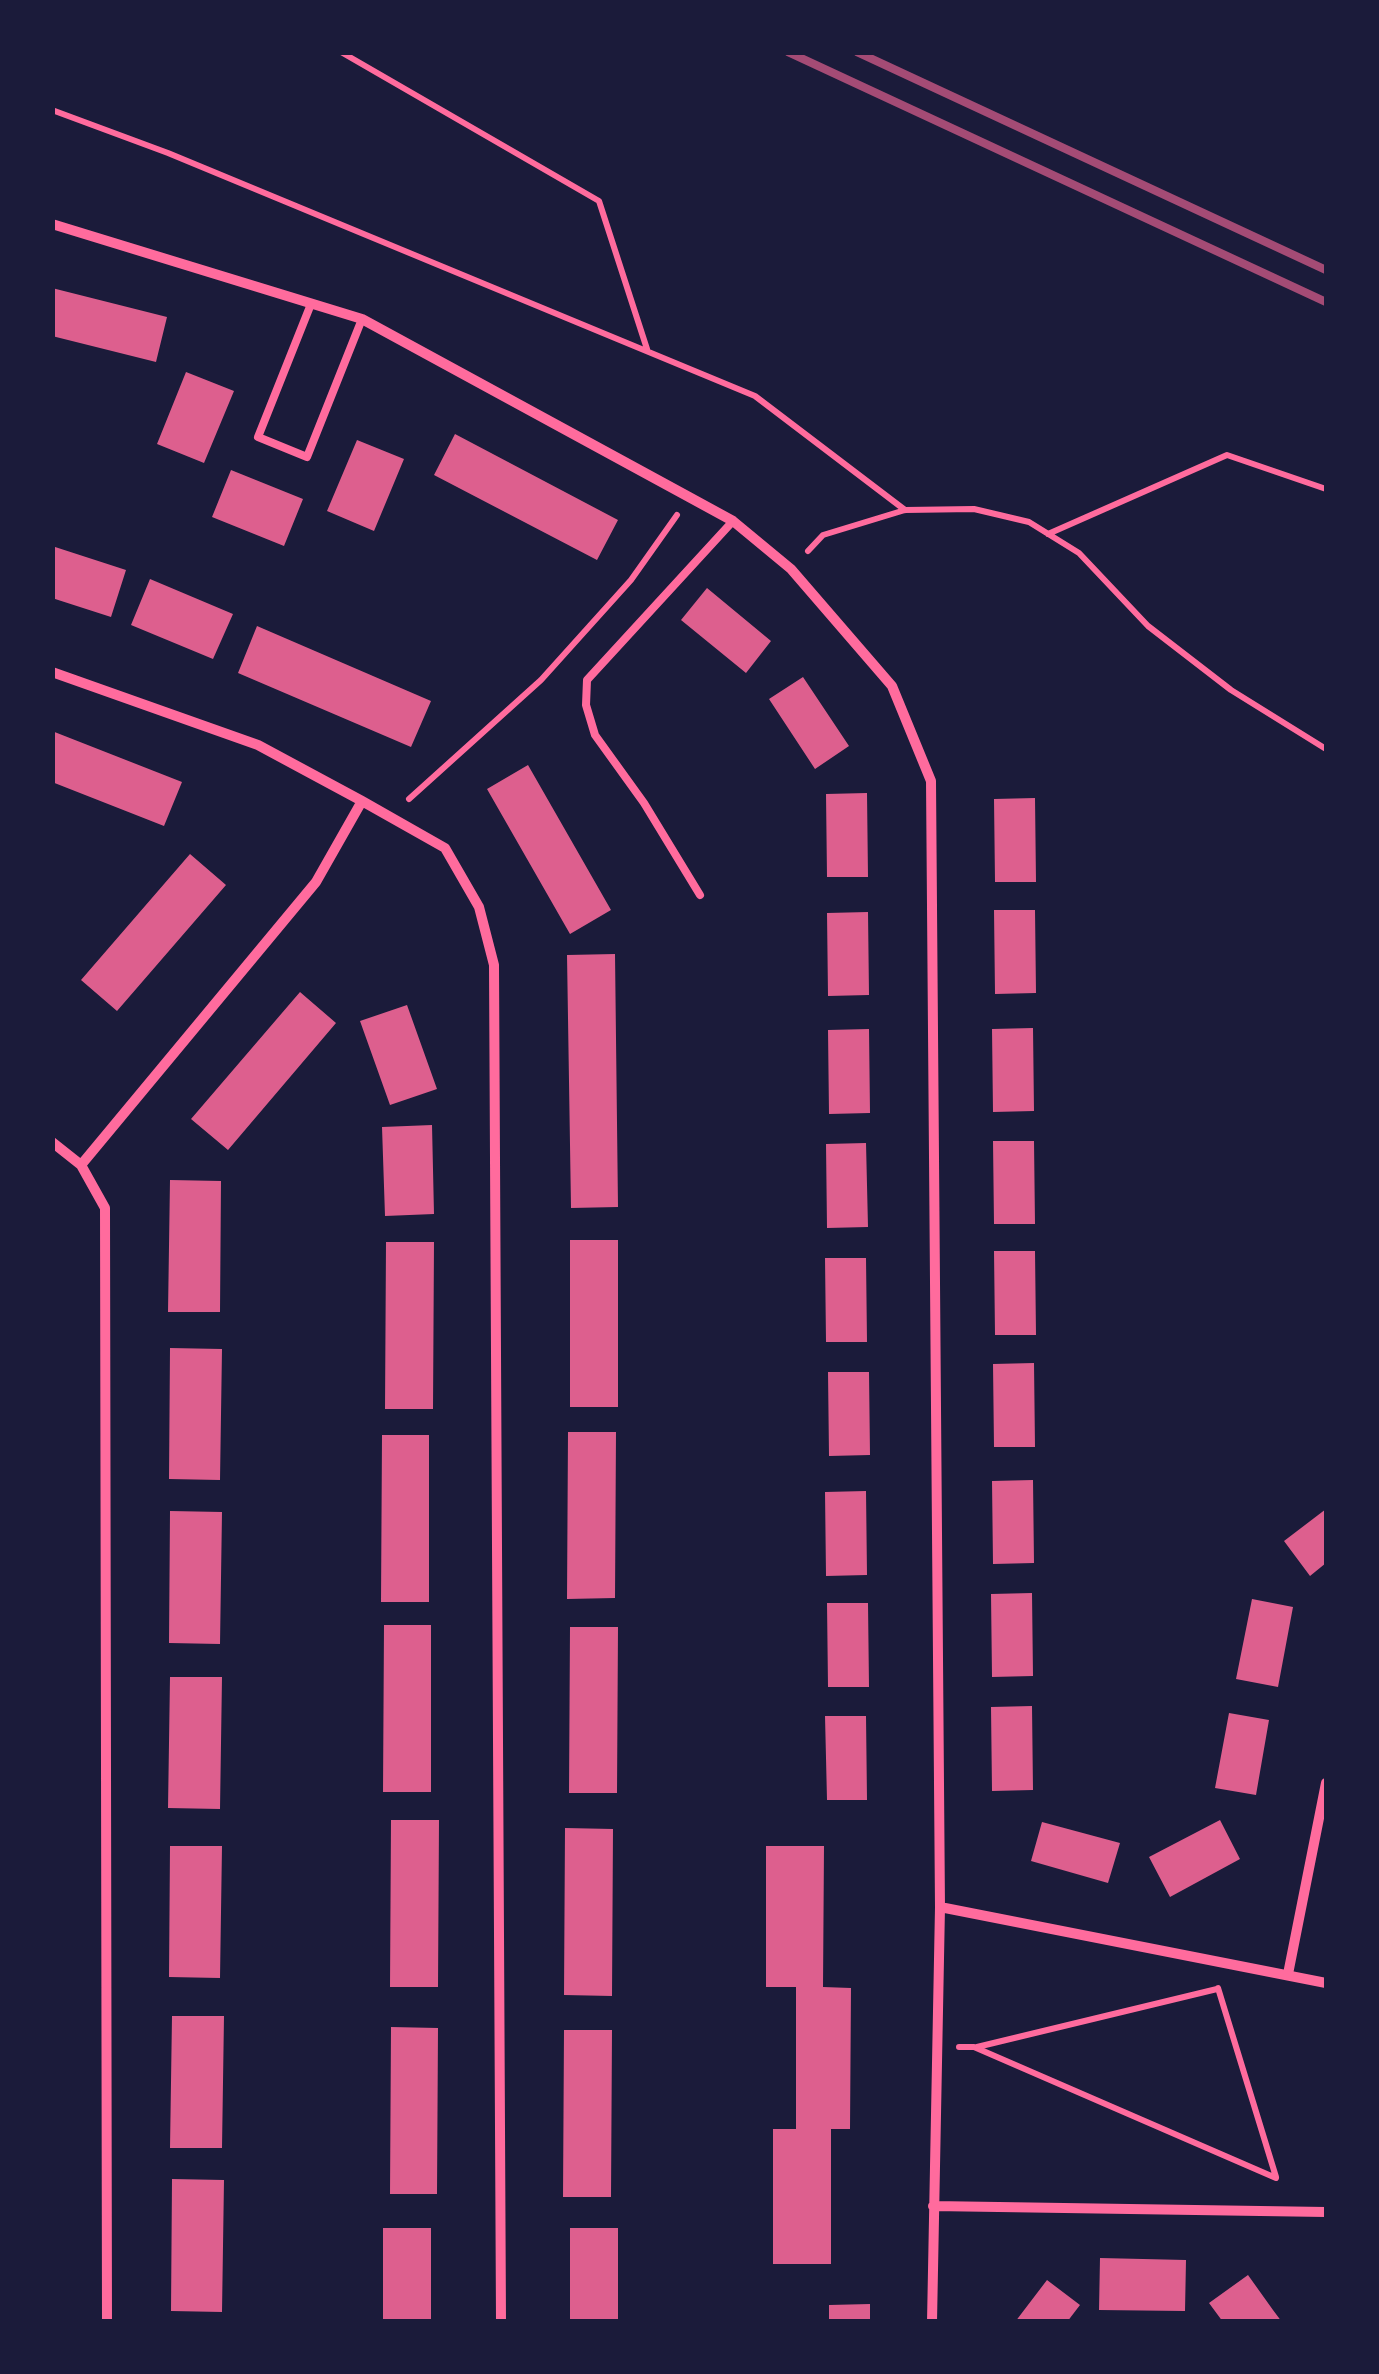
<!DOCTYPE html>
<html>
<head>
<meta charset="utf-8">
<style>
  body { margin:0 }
  #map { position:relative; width:1379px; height:2374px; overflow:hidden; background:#1b1b3a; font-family:"Sofia Sans Condensed",sans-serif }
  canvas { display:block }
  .frame { position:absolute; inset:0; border:55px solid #1b1b3a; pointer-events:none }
</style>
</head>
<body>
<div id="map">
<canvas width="1379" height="2374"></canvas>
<div class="frame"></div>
</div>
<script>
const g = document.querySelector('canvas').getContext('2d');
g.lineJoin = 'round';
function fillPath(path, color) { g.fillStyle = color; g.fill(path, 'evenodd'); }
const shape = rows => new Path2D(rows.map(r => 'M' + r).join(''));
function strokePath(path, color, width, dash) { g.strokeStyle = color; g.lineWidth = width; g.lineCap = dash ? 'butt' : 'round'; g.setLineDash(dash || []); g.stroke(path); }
fillPath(shape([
  [52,288,167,317,156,362,52,336],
  [186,372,234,391,204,463,157,444],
  [455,434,618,520,597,560,434,475],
  [357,440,404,459,374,531,327,511],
  [231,470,303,499,284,546,212,517],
  [52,546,126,570,111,617,52,598],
  [150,579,233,614,213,659,131,625],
  [707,588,771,641,746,673,681,620],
  [257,626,431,701,411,747,238,673],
  [803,677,849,746,815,769,769,699],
  [52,731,182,782,164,826,52,782],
  [528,765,611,910,570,934,487,789],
  [867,793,868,877,827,877,826,794],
  [1035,798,1036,882,995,882,994,799],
  [190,854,226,885,117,1011,81,980],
  [994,910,1035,910,1036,993,995,994],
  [868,912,869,995,828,996,827,913],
  [615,954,618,1207,571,1208,567,955],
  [300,992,336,1023,228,1150,191,1119],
  [407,1005,437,1089,390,1105,360,1021],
  [1033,1028,1034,1111,993,1112,992,1029],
  [869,1029,870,1113,829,1114,828,1030],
  [432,1125,434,1214,385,1216,382,1127],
  [993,1141,1034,1141,1035,1224,994,1224],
  [866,1143,868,1227,827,1228,826,1144],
  [170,1180,221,1181,220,1312,168,1312],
  [570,1240,618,1240,618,1407,570,1407],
  [386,1242,434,1242,433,1409,385,1409],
  [994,1251,1035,1251,1036,1335,995,1335],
  [825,1258,866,1258,867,1342,826,1342],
  [170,1348,222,1349,220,1480,169,1479],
  [1034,1363,1035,1447,994,1447,993,1364],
  [828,1372,869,1372,870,1455,829,1456],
  [568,1432,616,1432,615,1598,567,1599],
  [382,1435,429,1435,429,1602,381,1602],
  [1033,1480,1034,1563,993,1564,992,1481],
  [866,1491,867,1575,826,1576,825,1492],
  [1326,1509,1326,1563,1310,1576,1284,1541],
  [170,1511,222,1512,220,1644,169,1643],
  [1032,1593,1033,1676,992,1677,991,1594],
  [1252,1599,1293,1607,1278,1687,1236,1679],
  [827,1603,868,1603,869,1687,828,1687],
  [384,1625,431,1625,431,1792,383,1792],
  [570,1627,618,1627,617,1793,569,1793],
  [170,1677,222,1677,220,1809,168,1808],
  [1032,1706,1033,1790,992,1791,991,1707],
  [1229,1713,1269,1720,1256,1795,1215,1788],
  [825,1716,866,1716,867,1800,827,1800],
  [391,1820,439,1820,438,1987,390,1987],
  [1220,1820,1240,1859,1170,1897,1149,1857],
  [1042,1822,1120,1843,1108,1883,1031,1861],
  [565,1828,613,1829,612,1996,564,1995],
  [170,1846,222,1846,220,1978,169,1977],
  [766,1846,824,1846,823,1987,851,1988,850,2129,831,2129,831,2264,773,2264,773,2129,796,2129,796,1987,766,1987],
  [172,2016,224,2016,222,2148,170,2148],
  [391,2027,438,2028,437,2194,390,2194],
  [564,2030,612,2030,611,2197,563,2197],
  [172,2179,224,2180,222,2312,171,2311],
  [383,2228,431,2228,431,2322,383,2322],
  [570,2228,618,2228,618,2322,570,2322],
  [1100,2258,1186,2260,1185,2311,1099,2310],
  [1248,2275,1273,2310,1282,2322,1223,2322,1209,2303],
  [1047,2280,1080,2305,1067,2322,1015,2322],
  [870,2304,870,2322,829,2322,829,2305]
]), '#dd5f8e');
strokePath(shape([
  [341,52,599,201,647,349],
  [52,110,168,153,755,396,905,510],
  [1048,534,1227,455,1326,489],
  [808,551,823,535,905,510,974,509,1029,522,1079,553,1148,626,1231,690,1326,749],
  [409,799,541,680,631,580,677,515],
  [1218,1988,1276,2177],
  [959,2047,974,2047,1276,2178],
  [977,2047,1217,1989]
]), '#ff6b9d', 6);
strokePath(shape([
  [311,304,258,437,307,457,362,319],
  [700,895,644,803,595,735,586,705,587,680,733,521]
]), '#ff6b9d', 8);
strokePath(shape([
  [52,224,362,319,689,497,733,521,791,569,892,686,931,781,940,1907,932,2322],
  [52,672,258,745,362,801,445,848,479,907,494,965,501,2322],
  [52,1142,81,1165,105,1208,107,2322],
  [81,1165,316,882,362,801],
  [940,1907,1326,1983],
  [1288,1974,1326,1783],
  [933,2206,1326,2212]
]), '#ff6b9d', 10);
strokePath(shape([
  [788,52,1326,302],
  [857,52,1326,270]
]), '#a44b75', 8);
</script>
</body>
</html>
